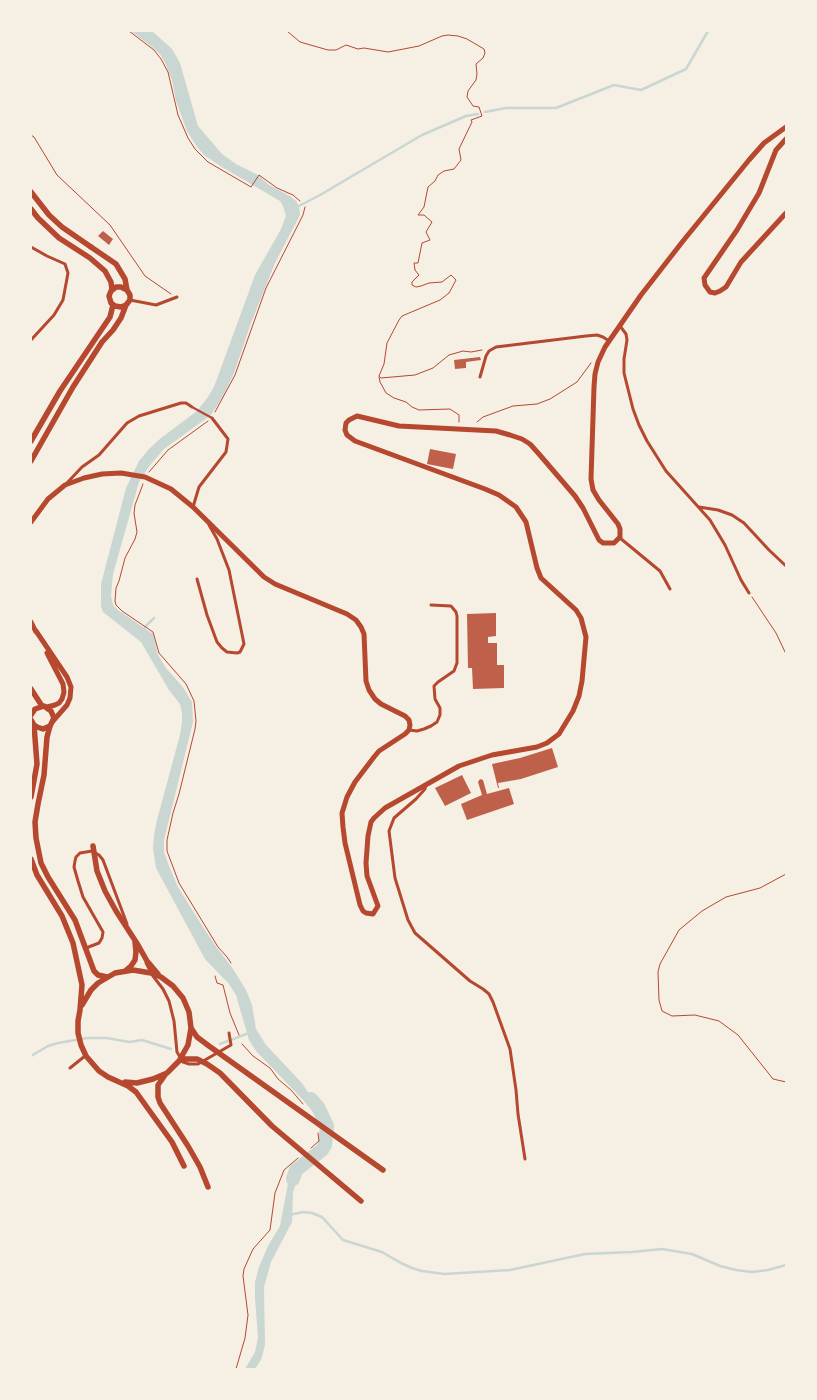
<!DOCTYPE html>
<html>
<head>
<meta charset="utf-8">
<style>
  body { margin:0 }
  #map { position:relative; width:817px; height:1400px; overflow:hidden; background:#f6efe4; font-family:"PT Serif",serif }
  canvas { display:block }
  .frame { position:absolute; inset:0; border:32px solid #f6efe4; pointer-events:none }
</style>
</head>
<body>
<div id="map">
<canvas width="817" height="1400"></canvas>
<div class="frame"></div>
</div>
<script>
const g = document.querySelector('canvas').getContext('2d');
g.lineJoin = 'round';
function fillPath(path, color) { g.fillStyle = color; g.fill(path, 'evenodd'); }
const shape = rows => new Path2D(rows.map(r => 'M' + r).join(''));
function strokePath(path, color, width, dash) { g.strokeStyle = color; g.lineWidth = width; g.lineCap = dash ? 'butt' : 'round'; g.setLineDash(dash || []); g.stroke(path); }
fillPath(shape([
  [131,31,152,31,172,49,180,63,198,126,222,154,236,164,258,175,269,185,290,196,296,201,299,206,300,215,275,263,251,323,234,373,223,396,211,415,164,449,150,465,139,482,113,574,111,596,113,605,118,610,153,634,158,655,166,668,182,686,192,702,193,722,164,840,164,852,169,866,178,887,201,924,217,948,231,966,246,990,252,1005,256,1029,266,1045,301,1082,327,1119,304,1101,256,1051,249,1040,236,995,229,984,205,959,156,868,153,848,154,835,157,820,180,735,182,722,182,713,180,704,169,690,141,642,103,612,101,606,101,584,126,488,139,461,149,449,161,438,197,411,208,397,214,387,255,275,281,229,286,216,283,206,280,201,222,167,204,155,197,147,187,131,176,101,172,80,166,65,160,54,151,46],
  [299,1161,308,1169,298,1176,293,1192,292,1222,271,1262,264,1287,265,1345,261,1360,255,1369,245,1369,255,1352,258,1338,255,1297,255,1282,259,1267,268,1246,280,1226,289,1178]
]), '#c9d6d2');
strokePath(shape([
  [485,112,506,108,556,108,614,85,641,90,686,69,708,31],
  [299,206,320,195,422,135,466,116,478,114],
  [145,627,154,618],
  [220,1044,249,1033],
  [31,1056,48,1046,58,1043,87,1038,107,1038,129,1042,142,1040,171,1049],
  [289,1215,303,1212,312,1213,322,1217,343,1240,382,1252,401,1263,412,1268,422,1271,444,1274,510,1270,585,1254,632,1252,662,1249,692,1254,720,1266,736,1270,752,1272,768,1270,786,1265]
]), '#c9d6d2', 2.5);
strokePath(shape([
  [293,1179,296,1170,322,1150,325,1145,327,1126,318,1107,311,1099]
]), '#c9d6d2', 14);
fillPath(shape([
  [103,231,113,239,109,245,98,236],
  [480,357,481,360,466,362,466,368,455,369,454,360],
  [430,449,456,454,453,469,427,464],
  [496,613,496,636,488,637,488,643,497,643,497,665,504,665,504,688,473,689,472,668,468,668,467,614],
  [552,748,558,767,521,779,498,783,499,788,498,788,492,764,520,758],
  [462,775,471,793,445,806,435,788],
  [480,779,483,780,487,794,509,788,514,804,467,820,461,804,482,795,478,782]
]), '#bf614a');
strokePath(shape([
  [129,31,154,50,161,59,168,72,178,115,188,138,195,149,208,162,251,187,259,175,277,188,293,195,300,201],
  [268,31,269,31],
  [287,31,300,42,328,50,336,50,346,45,358,49,364,48,388,52,419,46,442,36,448,35,458,36,467,39,484,49,485,53,483,58,476,64,477,74,476,80,468,91,467,97,473,106,479,107,482,116,471,120,472,122,459,149,461,160,454,169,444,171,438,175,435,181,428,187,424,207,418,215,424,215,432,222,426,232,430,240,422,243,418,263,414,263,415,270,419,275,412,282,412,285,416,287,421,286,429,283,442,282,451,275,456,280,449,293,440,300,402,316,399,320,387,343,384,364,379,376,381,378,415,375,433,368,449,355,463,351,471,352,482,350],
  [31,135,34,137,57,175,110,225,145,276,171,294],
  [379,377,380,382,386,393,394,398,406,402,412,407,419,410,450,409,459,415,459,422],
  [215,412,235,375,266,288,303,215,305,207],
  [477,422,483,417,513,406,537,404,550,399,577,382,591,363],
  [149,472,168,450,208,421],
  [143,484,135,505,134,513,137,532,135,539,125,558,119,581,116,588,115,601,116,605,122,611,153,632,159,653,186,684,194,701,196,721,195,729,179,794,173,813,167,840,167,851,179,883,218,947,227,957,231,963],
  [752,597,776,633,786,654],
  [786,874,760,888,726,897,702,911,679,930,660,964,658,972,659,1000,662,1011,672,1016,695,1015,719,1021,738,1035,773,1079,786,1082],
  [215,976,217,983,223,985,230,1013,239,1035],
  [242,1044,253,1056,270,1068,278,1079,291,1090,303,1104],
  [311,1148,319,1141,318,1133],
  [236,1369,245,1338,248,1315,243,1276,244,1269,253,1249,270,1230,275,1193,284,1170,298,1158]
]), '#b5482f', 1);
strokePath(shape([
  [192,407,212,418]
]), '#b5482f', 2);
strokePath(shape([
  [31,247,47,256,65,264,68,273,63,300,54,315,31,340],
  [130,300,156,305,177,297],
  [620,326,626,334,627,340,624,359,624,373,633,409,639,425,647,441,666,471,710,520,725,545,741,580,749,593],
  [480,377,486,356,489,351,496,347,586,336,597,335,603,337,609,341],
  [66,484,82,467,99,455,127,423,139,416,181,403,186,403,192,407],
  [193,507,199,487,226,452,228,439,212,418],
  [699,507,718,510,732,515,744,523,769,550,786,566],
  [620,538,660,571,670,589],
  [197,579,207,615,217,642,222,648,227,652,237,653,240,652,244,644,229,570,217,539,209,525],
  [409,730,417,731,424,729,431,726,437,722,440,715,440,708,435,699,434,686,438,682,454,671,457,663,457,616,456,612,451,606,431,605],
  [426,785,425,789,416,799,394,818,389,831,395,878,408,920,415,933,470,981,483,989,489,994,493,1002,510,1049,516,1090,518,1114,525,1159],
  [86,948,99,943,102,938,103,932,83,897,78,881,74,867,75,861,76,857,80,853,92,851,99,855,103,860,127,924],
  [146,963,153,976,163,989,169,1001,174,1021,177,1052,183,1062,189,1064,198,1064,231,1045,229,1033],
  [70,1068,85,1056]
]), '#b5482f', 3);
strokePath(shape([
  [786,139,776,150,759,193,737,230,704,278,705,285,710,292,715,293,720,291,726,287,741,262,786,213],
  [31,522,48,499,65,485,84,478,102,474,121,473,145,477,171,489,193,507,264,577,275,584,347,614,356,620,361,627,364,634,366,681,369,690,375,699,381,704,405,716,409,720,410,725,409,730,405,734,379,751,374,757,355,782,347,797,342,813,343,827,345,843,360,905,363,911,366,913,373,914,378,906,367,876,366,863,368,836,371,822,374,818,385,808,459,766,492,755,537,747,547,743,559,734,573,711,579,696,582,681,586,637,581,618,576,610,541,578,537,568,526,522,516,507,499,495,485,489,355,441,347,435,345,430,346,423,349,420,357,416,399,426,496,431,510,435,522,439,530,444,539,454,575,496,583,508,599,540,603,543,614,543,620,537,620,529,618,524,599,500,593,490,591,479,594,387,595,374,598,362,605,347,641,295,683,241,749,160,764,143,786,127],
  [31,622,36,632],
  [36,631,67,677,71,687,70,698,67,705,53,721],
  [47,707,55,705,59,703,62,699,64,692,63,684,47,653]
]), '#b5482f', 5);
strokePath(shape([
  [31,192,49,215,62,227,91,247]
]), '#b5482f', 5.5);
strokePath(shape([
  [31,209,38,218,59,238,90,258,105,271,111,282,112,290],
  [126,305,121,307,115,306,111,303,109,296,111,291,116,287,121,287,127,290],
  [31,441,60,391,110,317,113,305],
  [31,461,73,387,102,342,113,330,121,318,126,305,130,300,130,295,127,290,125,279,116,264,91,247],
  [31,689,42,706],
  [31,715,35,709,44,706,51,711,54,718,50,726,47,737,44,775,38,804,35,822,36,838,41,863,48,877,75,920,94,971,98,975,107,977],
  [31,720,34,725,37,764,31,797],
  [34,725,37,727,43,729,50,726],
  [93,846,97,871,105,891,116,911,138,945,147,961,158,974],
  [31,859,37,875,62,916,73,943,82,985,80,1010,78,1021,78,1033,81,1045,86,1056,99,1071,108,1077,128,1086,136,1092,172,1142,184,1166],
  [125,971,131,966,135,960,136,952,135,942],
  [82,1005,91,990,98,983,115,973,133,970,151,973,161,977,173,986,183,998,189,1012,191,1028,188,1045,179,1061,167,1073,153,1079,137,1083,125,1082],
  [191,1028,197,1037,209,1046,383,1170],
  [179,1061,185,1059,197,1059,207,1064,220,1073,272,1126,361,1201],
  [165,1075,158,1085,158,1097,160,1103,188,1146,200,1167,208,1187]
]), '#b5482f', 5.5);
</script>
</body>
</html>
